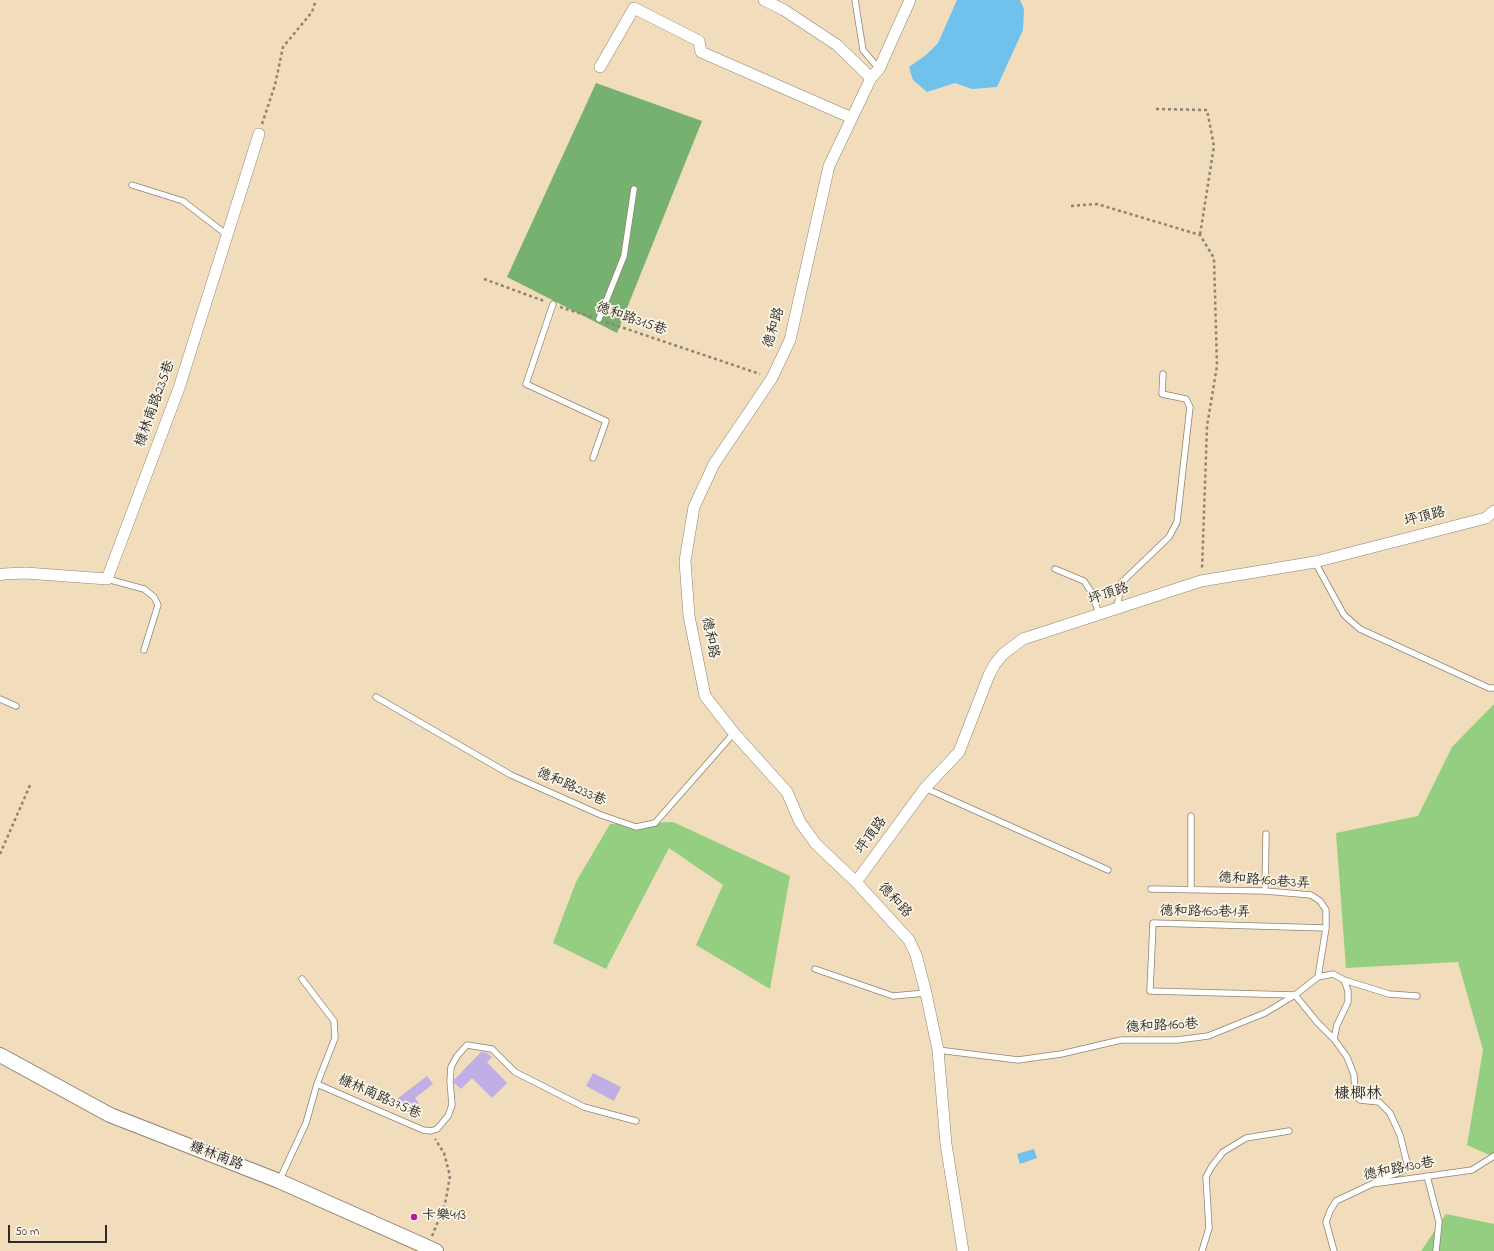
<!DOCTYPE html>
<html>
<head>
<meta charset="utf-8">
<style>
  body { margin:0 }
  #map { position:relative; width:1494px; height:1251px; overflow:hidden; background:#f1dcbb; font-family:"Indie Flower",sans-serif }
  canvas { display:block }
  .scale { position:absolute; left:8px; top:1225px; width:99px; height:18px; box-sizing:border-box; border:2px solid #2b2b2b; border-top:0; padding-left:5px; font-size:12px; line-height:14px; white-space:nowrap; color:#2b2b2b; -webkit-text-stroke:3px #fcf5e5; paint-order:stroke }
</style>
</head>
<body>
<div id="map">
<canvas width="1494" height="1251"></canvas>
<div class="scale">50 m</div>
</div>
<script>
const g = document.querySelector('canvas').getContext('2d');
g.lineJoin = 'round';
function fillPath(path, color) { g.fillStyle = color; g.fill(path, 'evenodd'); }
const shape = rows => new Path2D(rows.map(r => 'M' + r).join(''));
function strokePath(path, color, width, dash) { g.strokeStyle = color; g.lineWidth = width; g.lineCap = dash ? 'butt' : 'round'; g.setLineDash(dash || []); g.stroke(path); }
function drawText(font, color, halo, rows, align = 'center') {
  g.font = font + ' "Indie Flower","LXGW WenKai TC",sans-serif'; g.lineWidth = 3.5; g.setLineDash([]); g.textBaseline = 'middle'; g.strokeStyle = halo; g.fillStyle = color; for (const [text, x, y, turn = 0] of rows) {
    g.save(); g.translate(x, y); g.rotate((+turn || 0) * Math.PI / 180); g.textAlign = isNaN(turn) ? turn : align; if (halo) g.strokeText(text, 0, 0); g.fillText(text, 0, 0); g.restore();
  }
}
fillPath(shape([
  [1494,704,1494,1157,1467,1145,1483,1050,1458,962,1346,968,1336,833,1418,816,1452,747],
  [673,822,790,876,770,989,696,945,723,885,669,848,606,969,553,943,576,882,610,824],
  [1446,1214,1494,1224,1494,1251,1421,1251]
]), '#94ce81');
fillPath(shape([
  [596,83,702,121,617,333,507,277]
]), '#77b16f');
fillPath(shape([
  [957,0,1020,0,1024,9,1023,30,997,87,972,89,955,83,927,92,913,80,909,67,926,55,938,43],
  [1034,1149,1037,1158,1020,1164,1017,1154]
]), '#71c1ed');
fillPath(shape([
  [481,1052,487,1053,492,1057,487,1062,507,1083,492,1098,472,1078,461,1089,454,1083,454,1080],
  [593,1073,621,1087,614,1101,586,1086],
  [427,1076,433,1084,415,1098,421,1106,409,1115,397,1099]
]), '#c0afe5');
const service = shape([
  [855,0,863,50,879,69],
  [132,185,183,201,227,235],
  [553,304,526,384,606,421,593,458],
  [599,319,624,256,634,189],
  [1315,562,1344,615,1360,629,1489,688,1494,688],
  [1055,569,1084,581,1092,593,1099,614],
  [107,579,144,589,154,597,158,605,144,650],
  [1117,608,1121,583,1169,537,1177,522,1190,407,1186,399,1162,394,1163,374],
  [376,697,511,775,601,815,636,827,655,823,734,733],
  [0,699,16,706],
  [925,788,1108,870],
  [1191,816,1191,890],
  [1151,889,1265,891,1311,895,1320,901,1326,910,1326,928,1318,977],
  [1265,891,1266,834],
  [1326,928,1153,923,1150,991,1295,995,1317,1022,1334,1039],
  [815,969,893,996,926,993],
  [1344,980,1348,991,1348,1002,1337,1025,1334,1039,1347,1057,1354,1075,1355,1094,1360,1100,1379,1102,1390,1113,1400,1135,1408,1167,1401,1172,1386,1177,1372,1184],
  [938,1050,1018,1060,1061,1054,1121,1040,1177,1040,1208,1036,1265,1013,1295,995,1318,977,1333,974,1344,980,1389,994,1417,996],
  [317,1084,423,1130,431,1131,437,1129,448,1116,452,1105,450,1081,451,1067,457,1056,467,1045,492,1049,515,1072,584,1107,636,1121],
  [1427,1176,1439,1222,1436,1251],
  [279,1181,306,1123,317,1084,335,1038,334,1021,302,979],
  [1202,1251,1209,1228,1206,1177,1212,1166,1223,1152,1246,1138,1289,1131],
  [1334,1251,1326,1222,1330,1211,1336,1201,1372,1184,1472,1170,1494,1156]
]);
const minor = shape([
  [764,0,784,10,837,45,871,78],
  [910,0,879,69,871,78,829,166,790,340,772,378,714,464,694,507,685,561,689,616,705,696,734,733,787,792,800,822,816,844,856,882,909,940,916,955,926,993,938,1050,946,1144,963,1251],
  [600,67,634,8,699,41,701,52,852,118],
  [0,575,3,574,26,573,107,579,179,388,259,134],
  [856,882,925,788,959,752,989,675,995,664,1003,654,1023,639,1201,581,1315,562,1486,518,1494,511]
]);
const tertiary = shape([
  [0,1055,110,1115,279,1181,436,1251]
]);
strokePath(service, '#8e8473', 7);
strokePath(minor, '#8e8473', 12);
strokePath(tertiary, '#8e8473', 16);
strokePath(shape([
  [1156,109,1207,110,1214,146,1200,235],
  [262,124,275,85,283,47,312,12,316,0],
  [1071,206,1097,204,1200,235,1214,258,1217,366,1207,426,1202,570],
  [484,279,544,301],
  [560,307,592,317],
  [606,322,760,374],
  [0,854,31,783],
  [432,1236,445,1204,450,1176,444,1153,435,1139]
]), '#8e8473', 2.5, [3, 3]);
strokePath(service, '#fff', 5.5);
strokePath(minor, '#fff', 11);
strokePath(tertiary, '#fff', 14);
for (const [x, y, r, color] of [
  [414,1217,4,"#b5179e"]
]) { const dot = new Path2D(); dot.arc(x, y, r, 0, 2 * Math.PI); g.fillStyle = color; g.fill(dot); strokePath(dot, '#fcf5e5', 1.5); }
drawText('14px', '#2b2b2b', '#fcf5e5', [
  ["德和路315巷",631,320,19],
  ["德和路",775,328,-73],
  ["槺林南路235巷",156,404,-70],
  ["坪頂路",1425,518,-14],
  ["坪頂路",1109,595,-18],
  ["德和路",709,638,79],
  ["德和路233巷",571,788,24],
  ["坪頂路",872,836,-53],
  ["德和路160巷3弄",1264,882,4],
  ["德和路",894,901,47],
  ["德和路160巷1弄",1205,913,1],
  ["德和路160巷",1162,1027,-3],
  ["槺林南路375巷",379,1098,24],
  ["糠林南路",216,1157,21],
  ["德和路130巷",1399,1170,-11]
]);
drawText('14px', '#2b2b2b', '#fcf5e5', [
  ["卡樂413",422,1217]
], 'left');
drawText('16px', '#2b2b2b', '#fcf5e5', [
  ["槺榔林",1358,1095]
]);
</script>
</body>
</html>
